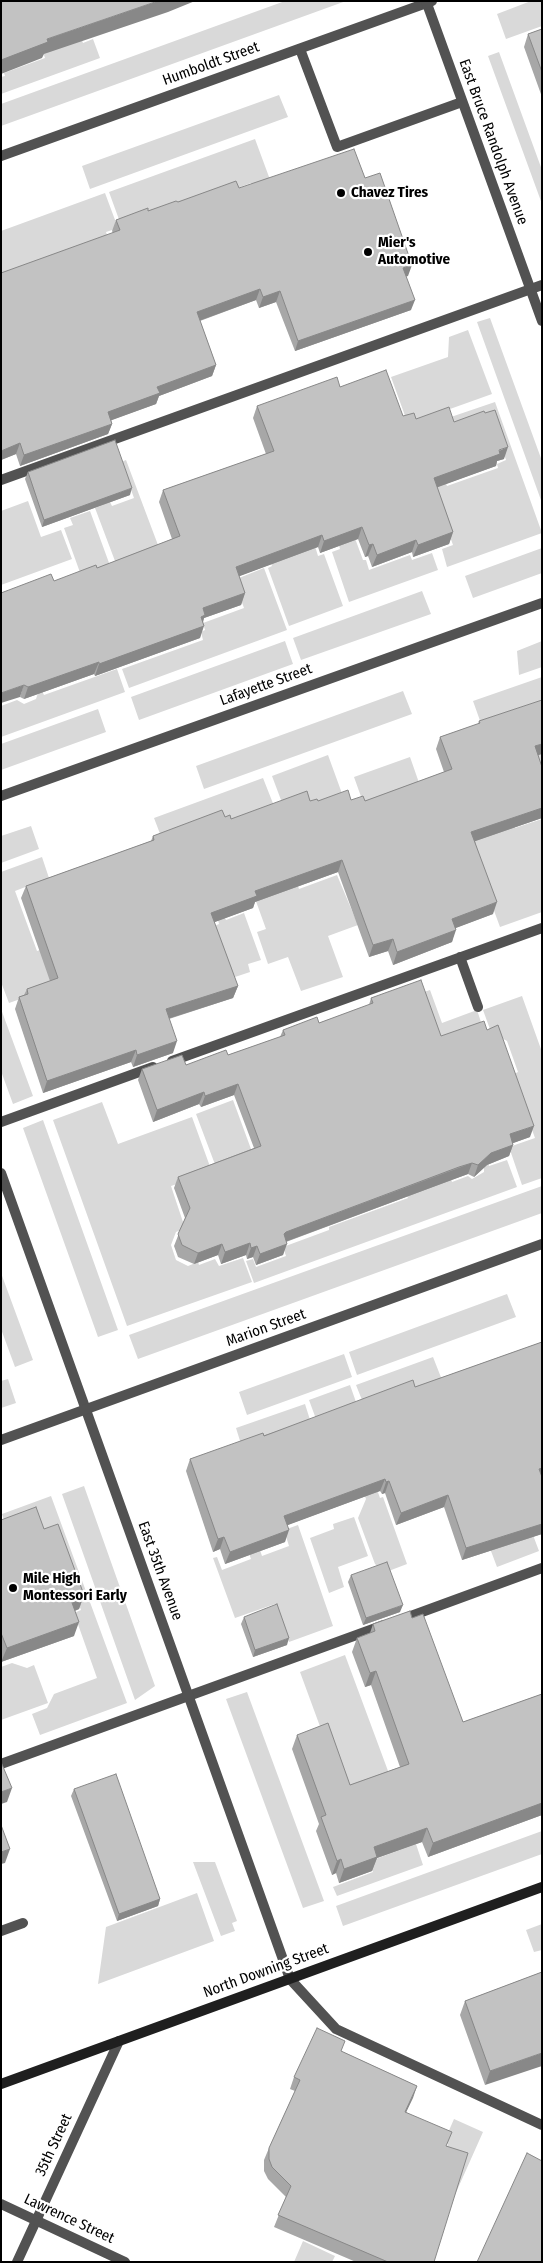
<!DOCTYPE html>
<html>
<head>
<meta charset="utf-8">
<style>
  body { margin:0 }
  #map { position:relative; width:543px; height:2263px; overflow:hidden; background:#fff; font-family:"Fira Sans Condensed",sans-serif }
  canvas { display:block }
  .frame { position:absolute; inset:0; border:2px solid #000; pointer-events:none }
</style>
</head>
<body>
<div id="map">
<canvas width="543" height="2263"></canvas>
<div class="frame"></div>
</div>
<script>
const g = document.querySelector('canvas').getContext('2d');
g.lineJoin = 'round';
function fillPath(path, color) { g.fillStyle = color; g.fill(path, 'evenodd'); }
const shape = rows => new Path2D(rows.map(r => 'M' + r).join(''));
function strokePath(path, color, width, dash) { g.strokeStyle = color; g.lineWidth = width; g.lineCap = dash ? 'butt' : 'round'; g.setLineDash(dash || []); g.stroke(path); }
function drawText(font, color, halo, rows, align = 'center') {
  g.font = font + ' "Fira Sans Condensed",sans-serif'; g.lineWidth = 4.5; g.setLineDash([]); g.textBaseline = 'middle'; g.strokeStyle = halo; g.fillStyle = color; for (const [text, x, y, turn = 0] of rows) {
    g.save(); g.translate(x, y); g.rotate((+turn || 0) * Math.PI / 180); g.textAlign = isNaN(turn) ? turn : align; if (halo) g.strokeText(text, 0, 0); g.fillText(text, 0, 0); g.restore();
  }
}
fillPath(shape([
  [285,1,346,1,1,126,1,104],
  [531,1,542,1,542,26,506,39,497,14],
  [80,35,83,43,93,39,100,58,1,94,1,77,5,76,4,73,45,58,42,49],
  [499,52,542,170,542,204,488,56],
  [279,95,288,117,90,189,82,166],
  [255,139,279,204,254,190,251,183,194,204,121,225,109,192],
  [105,193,118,228,106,232,111,247,1,281,1,231],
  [490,318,542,461,542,503,477,322],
  [468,330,492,394,408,424,391,377,448,357,449,337],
  [495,402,542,533,447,567,442,549,453,545,432,486,445,481,447,486,498,468,497,464,506,460,492,418,451,428,448,418],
  [126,460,161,553,118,569,95,508,110,502,112,506,134,498,121,462],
  [332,476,363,560,366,560,369,570,410,555,412,560,432,553,438,570,349,602,332,552,340,549,337,539],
  [245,493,315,546,318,556,324,554,343,606,289,626,268,568,272,566],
  [28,501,41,537,61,530,72,559,1,585,1,511],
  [90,511,112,571,82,578,64,528,73,525,70,518],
  [542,548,542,573,473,598,465,576],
  [264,568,287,630,129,688,122,669,203,640,201,632,205,630,203,623,244,608,234,580],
  [422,591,431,614,301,660,293,638],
  [285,641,293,664,139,720,131,697],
  [542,641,542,667,519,675,517,651],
  [117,669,125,692,1,737,1,706,17,700,24,704,36,699,38,693,42,691,44,695],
  [542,677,542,815,483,729,473,701],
  [403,691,412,714,204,789,196,766],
  [98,709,106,732,1,770,1,744],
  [328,755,344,799,284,808,272,776],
  [410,757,439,840,364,805,354,777],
  [263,778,276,811,162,839,154,818],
  [503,794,515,828,542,819,542,912,500,927,464,829],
  [272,817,299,889,337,875,358,925,328,936,343,977,301,991,288,957,268,964,257,932,266,929,253,893],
  [31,826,39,849,1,863,1,836],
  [42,857,51,884,41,881,15,891,37,951,50,947,63,984,9,1003,1,982,1,872],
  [221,910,226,920,244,913,261,960,248,964,250,972,235,977,232,970,228,971,212,927,219,924,216,912],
  [430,990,442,1023,477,1010,483,1028,444,1043,421,993],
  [522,996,542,1052,542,1178,522,1185,509,1147,535,1138,512,1075,518,1072,507,1041,491,1032,483,1010],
  [1,1009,33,1096,13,1104,1,1071],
  [233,1100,262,1179,222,1183,196,1114],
  [102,1102,118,1144,192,1117,212,1172,171,1186,185,1228,176,1232,171,1245,176,1260,188,1266,198,1262,199,1265,215,1259,219,1266,243,1258,252,1282,127,1326,53,1120],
  [43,1120,118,1330,98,1337,23,1128],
  [507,1160,517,1187,254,1283,246,1261,253,1259,256,1267,286,1256,283,1247,329,1230,329,1227,408,1198,405,1189,449,1172,452,1182,468,1176,472,1179,484,1172,484,1162,487,1161,489,1166],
  [542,1186,542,1213,138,1359,129,1335],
  [1,1273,33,1360,15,1367,1,1329],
  [507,1294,516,1317,357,1375,349,1352],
  [344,1354,352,1377,247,1415,239,1392],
  [433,1357,444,1385,364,1405,356,1385],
  [8,1379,16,1403,1,1408,1,1381],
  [350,1385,356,1402,316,1419,309,1400],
  [305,1404,311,1423,241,1444,236,1428],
  [355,1428,380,1498,383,1497,407,1564,386,1572,375,1564,358,1518,366,1499,342,1433],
  [510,1474,539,1551,497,1567,468,1490],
  [84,1486,155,1686,135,1700,62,1494],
  [51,1496,127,1703,40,1735,32,1714,47,1708,54,1694,97,1678,74,1613,81,1610,54,1534,7,1529,2,1514],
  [354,1517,368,1556,338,1567,344,1587,329,1593,310,1538,334,1529,333,1524],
  [298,1525,333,1626,289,1642,275,1604,235,1618,213,1558,217,1557,222,1570,251,1559,246,1545,257,1541,262,1556,289,1546,284,1530],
  [345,1655,391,1779,343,1789,300,1672],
  [12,1663,27,1668,34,1665,48,1703,1,1720,1,1667],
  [247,1692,324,1901,303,1908,226,1699],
  [542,1831,542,1854,343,1926,336,1906],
  [416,1844,423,1865,337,1896,333,1887,373,1872,370,1864,373,1860],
  [193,1862,215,1862,237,1921,232,1923,235,1931,221,1936],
  [197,1893,214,1941,98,1984,106,1927],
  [542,1924,542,1950,534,1952,526,1930],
  [454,2119,483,2132,425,2262,400,2262,448,2144,444,2142],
  [303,2241,335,2256,332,2262,294,2262]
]), '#d9d9d9');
strokePath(shape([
  [300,49,337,147,462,102],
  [1,480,542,285],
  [460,957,478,1007],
  [172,1061,542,928],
  [1,1122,153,1067],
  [400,1620,542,1568],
  [1,1764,384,1625],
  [1,1931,23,1923],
  [290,1979,336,2029,542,2125]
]), '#525252', 10);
strokePath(shape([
  [1,156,432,1],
  [1,796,542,603],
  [1,1173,290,1979],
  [17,2262,119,2041]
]), '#525252', 10);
strokePath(shape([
  [426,1,542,321],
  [1,1440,542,1244],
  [1,2204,125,2262]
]), '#525252', 10);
strokePath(shape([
  [1,2084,542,1887]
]), '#1f1f1f', 10);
fillPath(shape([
  [542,29,542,97,524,47,528,34],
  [365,178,408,276,406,276,411,310,295,351,276,302,259,308,256,300,200,321,216,365,212,376,159,396,156,404,111,420,112,424,108,434,20,466,16,454,1,460,113,233,112,231,116,220,178,202,239,188],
  [340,387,403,416,416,419,454,422,504,459,497,461,496,466,437,487,453,532,449,544,413,557,412,552,372,567,368,556,365,557,358,539,320,553,318,547,239,576,245,593,241,605,204,618,200,638,95,676,94,674,24,699,20,697,54,581,97,568,172,539,159,502,163,490,266,454,253,418,257,406],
  [28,472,130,495,42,527,25,479],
  [479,721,538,756,542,767,542,818,475,841,493,914,455,928,452,942,393,965,388,951,369,957,338,872,255,902,253,908,214,922,238,986,233,998,169,1019,173,1053,133,1067,131,1062,43,1093,15,1009,19,997,24,995,27,989,50,981,21,898,26,886,151,841,153,836,225,817,231,819,310,801,351,800,365,801,444,772,436,749,440,737,478,724],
  [371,998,441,1036,530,1137,513,1143,513,1145,509,1156,487,1165,474,1177,468,1174,454,1179,286,1242,283,1255,256,1265,253,1257,247,1259,246,1255,221,1264,218,1255,194,1264,178,1257,174,1246,185,1218,174,1188,178,1177,254,1148,234,1095,201,1107,199,1104,153,1122,138,1080,142,1069,186,1065,228,1055,280,1037,283,1030,319,1023,369,1005],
  [542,1342,542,1534,462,1560,444,1507,396,1525,385,1493,382,1494,380,1491,287,1525,285,1542,225,1564,220,1549,213,1552,186,1471,190,1459,415,1387],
  [1,1520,44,1529,84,1595,79,1609,75,1611,74,1636,1,1662],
  [351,1575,400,1612,363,1625,348,1582],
  [244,1617,287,1645,253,1657,241,1624],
  [412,1618,463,1722,542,1694,542,1815,428,1857,422,1842,377,1858,372,1871,339,1883,336,1873,332,1875,316,1831,319,1824,292,1749,297,1735,350,1785,400,1767,371,1685,365,1687,352,1652,357,1638,370,1633,373,1624],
  [74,1789,160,1899,158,1906,117,1921,71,1796],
  [542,1972,485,2085,460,2015,465,2001],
  [341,2051,417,2086,406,2112,447,2147,434,2262,356,2262,274,2227,286,2197,268,2179,264,2171,264,2160,269,2148,295,2091,290,2089,294,2077]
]), '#a7a7a7');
fillPath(shape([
  [158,1,195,1,168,12,44,54,42,58,1,74,1,60,47,39],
  [412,265,408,276,399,279,403,268],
  [260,289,256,300,193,323,197,312],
  [280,291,276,302,259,308,263,297],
  [415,300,411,310,295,351,298,341],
  [216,365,212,376,159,396,156,404,104,423,108,412,157,387],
  [112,424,108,434,20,466,24,455],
  [20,443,16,454,1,460,1,451],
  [508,447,504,459,497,461,496,466,430,490,434,478],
  [132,488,130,495,42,527,44,520],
  [362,527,358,539,320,553,324,541],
  [453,532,449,544,413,557,418,545],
  [322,535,318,547,232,579,236,567],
  [416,540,412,552,372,567,377,555],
  [373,544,368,556,365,557,369,545],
  [245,593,241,605,204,618,201,627,204,626,200,638,95,676,99,664,203,608],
  [99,662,94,674,24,699,28,687],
  [24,685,20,697,1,703,1,693],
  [542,744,542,754,530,758,535,746],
  [542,808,542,818,467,844,471,832],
  [342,860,338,872,255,902,253,908,207,925,211,913,255,891],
  [497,902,493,914,448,931,452,919],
  [456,930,452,942,393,965,397,952],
  [393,939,388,951,369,957,373,945],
  [238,986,233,998,161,1021,166,1009],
  [177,1041,173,1053,133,1067,137,1055],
  [136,1050,131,1062,43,1093,47,1081],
  [238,1084,234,1095,201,1107,205,1096],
  [204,1092,199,1104,153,1122,157,1110],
  [534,1126,530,1137,505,1146,510,1134],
  [513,1145,509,1156,487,1165,474,1177,478,1165,491,1153],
  [472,1163,468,1174,282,1243,284,1234,286,1232],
  [250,1243,246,1255,221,1264,225,1252],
  [222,1244,218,1255,194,1264,198,1253],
  [287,1244,283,1255,256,1265,260,1254],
  [257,1246,253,1257,247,1259,251,1248],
  [542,1468,542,1478,539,1469],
  [385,1479,380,1491,280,1528,284,1516],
  [389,1481,385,1493,382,1494,386,1482],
  [448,1495,444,1507,396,1525,401,1513],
  [542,1524,542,1534,462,1560,466,1548],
  [289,1530,285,1542,225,1564,230,1552],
  [224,1537,220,1549,213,1552,218,1539],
  [84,1595,79,1609,66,1614,71,1600],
  [403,1605,400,1612,363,1625,366,1618],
  [79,1622,74,1636,1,1662,7,1648],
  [289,1638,287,1645,253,1657,255,1650],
  [376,1671,371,1685,365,1687,370,1673],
  [12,1788,7,1802,1,1804,1,1792],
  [542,1803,542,1815,428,1857,433,1843],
  [427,1828,422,1842,377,1858,372,1871,339,1883,344,1869,374,1847],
  [10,1849,5,1863,1,1864,1,1852],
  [341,1859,336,1873,332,1875,337,1861],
  [160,1899,158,1906,117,1921,119,1914],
  [542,2053,542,2066,485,2085,490,2071],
  [417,2086,413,2098,401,2123,405,2112]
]), '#888');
const building = shape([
  [1,1,158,1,47,39,48,42,1,60,1,1],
  [542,29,542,72,528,34,542,29],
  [354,149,365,178,380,173,412,265,403,268,415,300,298,341,280,291,263,297,260,289,197,312,216,365,157,387,160,393,108,412,112,424,24,455,20,443,1,451,1,273,120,230,116,220,148,208,148,211,176,201,178,202,236,181,239,188,354,149],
  [386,370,403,416,414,413,416,419,449,407,454,422,484,411,485,413,495,410,508,447,499,450,500,454,434,478,453,532,418,545,416,540,377,555,373,544,369,545,362,527,324,541,322,535,236,567,245,593,203,608,205,615,201,617,204,626,99,664,99,662,28,687,24,685,1,693,1,593,51,574,54,581,96,565,97,568,180,536,163,490,274,451,257,406,337,377,340,387,386,370],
  [115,440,132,488,44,520,28,472,115,440],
  [542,700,542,744,535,746,542,767,542,808,471,832,497,902,452,919,456,930,397,952,393,939,373,945,342,860,255,891,257,896,211,913,238,986,166,1009,177,1041,137,1055,136,1050,47,1081,19,997,28,994,27,989,58,978,26,886,154,840,153,836,222,810,225,817,230,815,231,819,307,791,310,801,317,799,318,801,348,790,351,800,363,796,365,801,452,769,440,737,480,723,479,721,542,700],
  [421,980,441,1036,484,1021,487,1030,498,1025,534,1126,510,1134,513,1145,491,1153,478,1165,472,1163,459,1167,286,1232,284,1234,287,1244,260,1254,257,1246,251,1248,250,1243,225,1252,222,1244,198,1253,182,1245,178,1234,190,1208,178,1177,261,1146,238,1084,205,1096,204,1092,157,1110,142,1069,182,1055,186,1065,226,1050,228,1055,285,1035,283,1030,317,1017,319,1023,373,1003,371,998,421,980],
  [542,1342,542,1468,539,1469,542,1477,542,1524,466,1548,448,1495,401,1513,389,1481,386,1482,385,1479,284,1516,289,1530,230,1552,224,1537,218,1539,190,1459,263,1433,264,1436,413,1380,415,1387,542,1342],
  [36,1507,44,1529,58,1524,84,1595,71,1600,79,1622,7,1648,1,1633,1,1520,36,1507],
  [387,1562,403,1605,366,1618,351,1575,387,1562],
  [277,1604,289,1638,255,1650,244,1617,277,1604],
  [410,1611,412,1618,423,1614,463,1722,542,1694,542,1803,433,1843,427,1828,374,1847,377,1857,344,1869,341,1859,337,1861,321,1817,326,1815,297,1735,328,1723,350,1785,409,1764,376,1671,370,1673,357,1638,375,1631,373,1624,410,1611],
  [1,1762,12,1788,1,1792,1,1762],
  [116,1774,160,1899,119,1914,74,1789,116,1774],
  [1,1825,10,1849,1,1852,1,1825],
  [542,1972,542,2053,490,2071,465,2001,542,1972],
  [317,2028,345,2041,341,2051,417,2086,405,2112,452,2132,446,2146,468,2153,434,2262,388,2262,278,2215,291,2186,272,2167,269,2159,269,2148,300,2080,294,2077,317,2028],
  [527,2153,542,2161,542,2262,477,2262,527,2153]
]);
fillPath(building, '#c2c2c2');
strokePath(building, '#888', 1);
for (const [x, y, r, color] of [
  [341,193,5,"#000"],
  [368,252,5,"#000"],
  [13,1588,5,"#000"]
]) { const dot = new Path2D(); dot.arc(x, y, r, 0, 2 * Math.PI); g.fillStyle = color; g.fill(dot); strokePath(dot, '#fff', 2); }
drawText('15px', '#000', '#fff', [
  ["Humboldt Street",211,64,-20],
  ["East Bruce Randolph Avenue",493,142,70],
  ["Lafayette Street",266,685,-20],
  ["Marion Street",266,1328,-20],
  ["East 35th Avenue",160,1571,70],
  ["North Downing Street",266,1971,-20],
  ["35th Street",54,2145,-65],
  ["Lawrence Street",69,2219,25]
]);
drawText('bold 15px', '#000', '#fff', [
  ["Chavez Tires",351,193],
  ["Mier's",378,243],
  ["Automotive",378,260],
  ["Mile High",23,1579],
  ["Montessori Early",23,1596]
], 'left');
</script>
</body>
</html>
